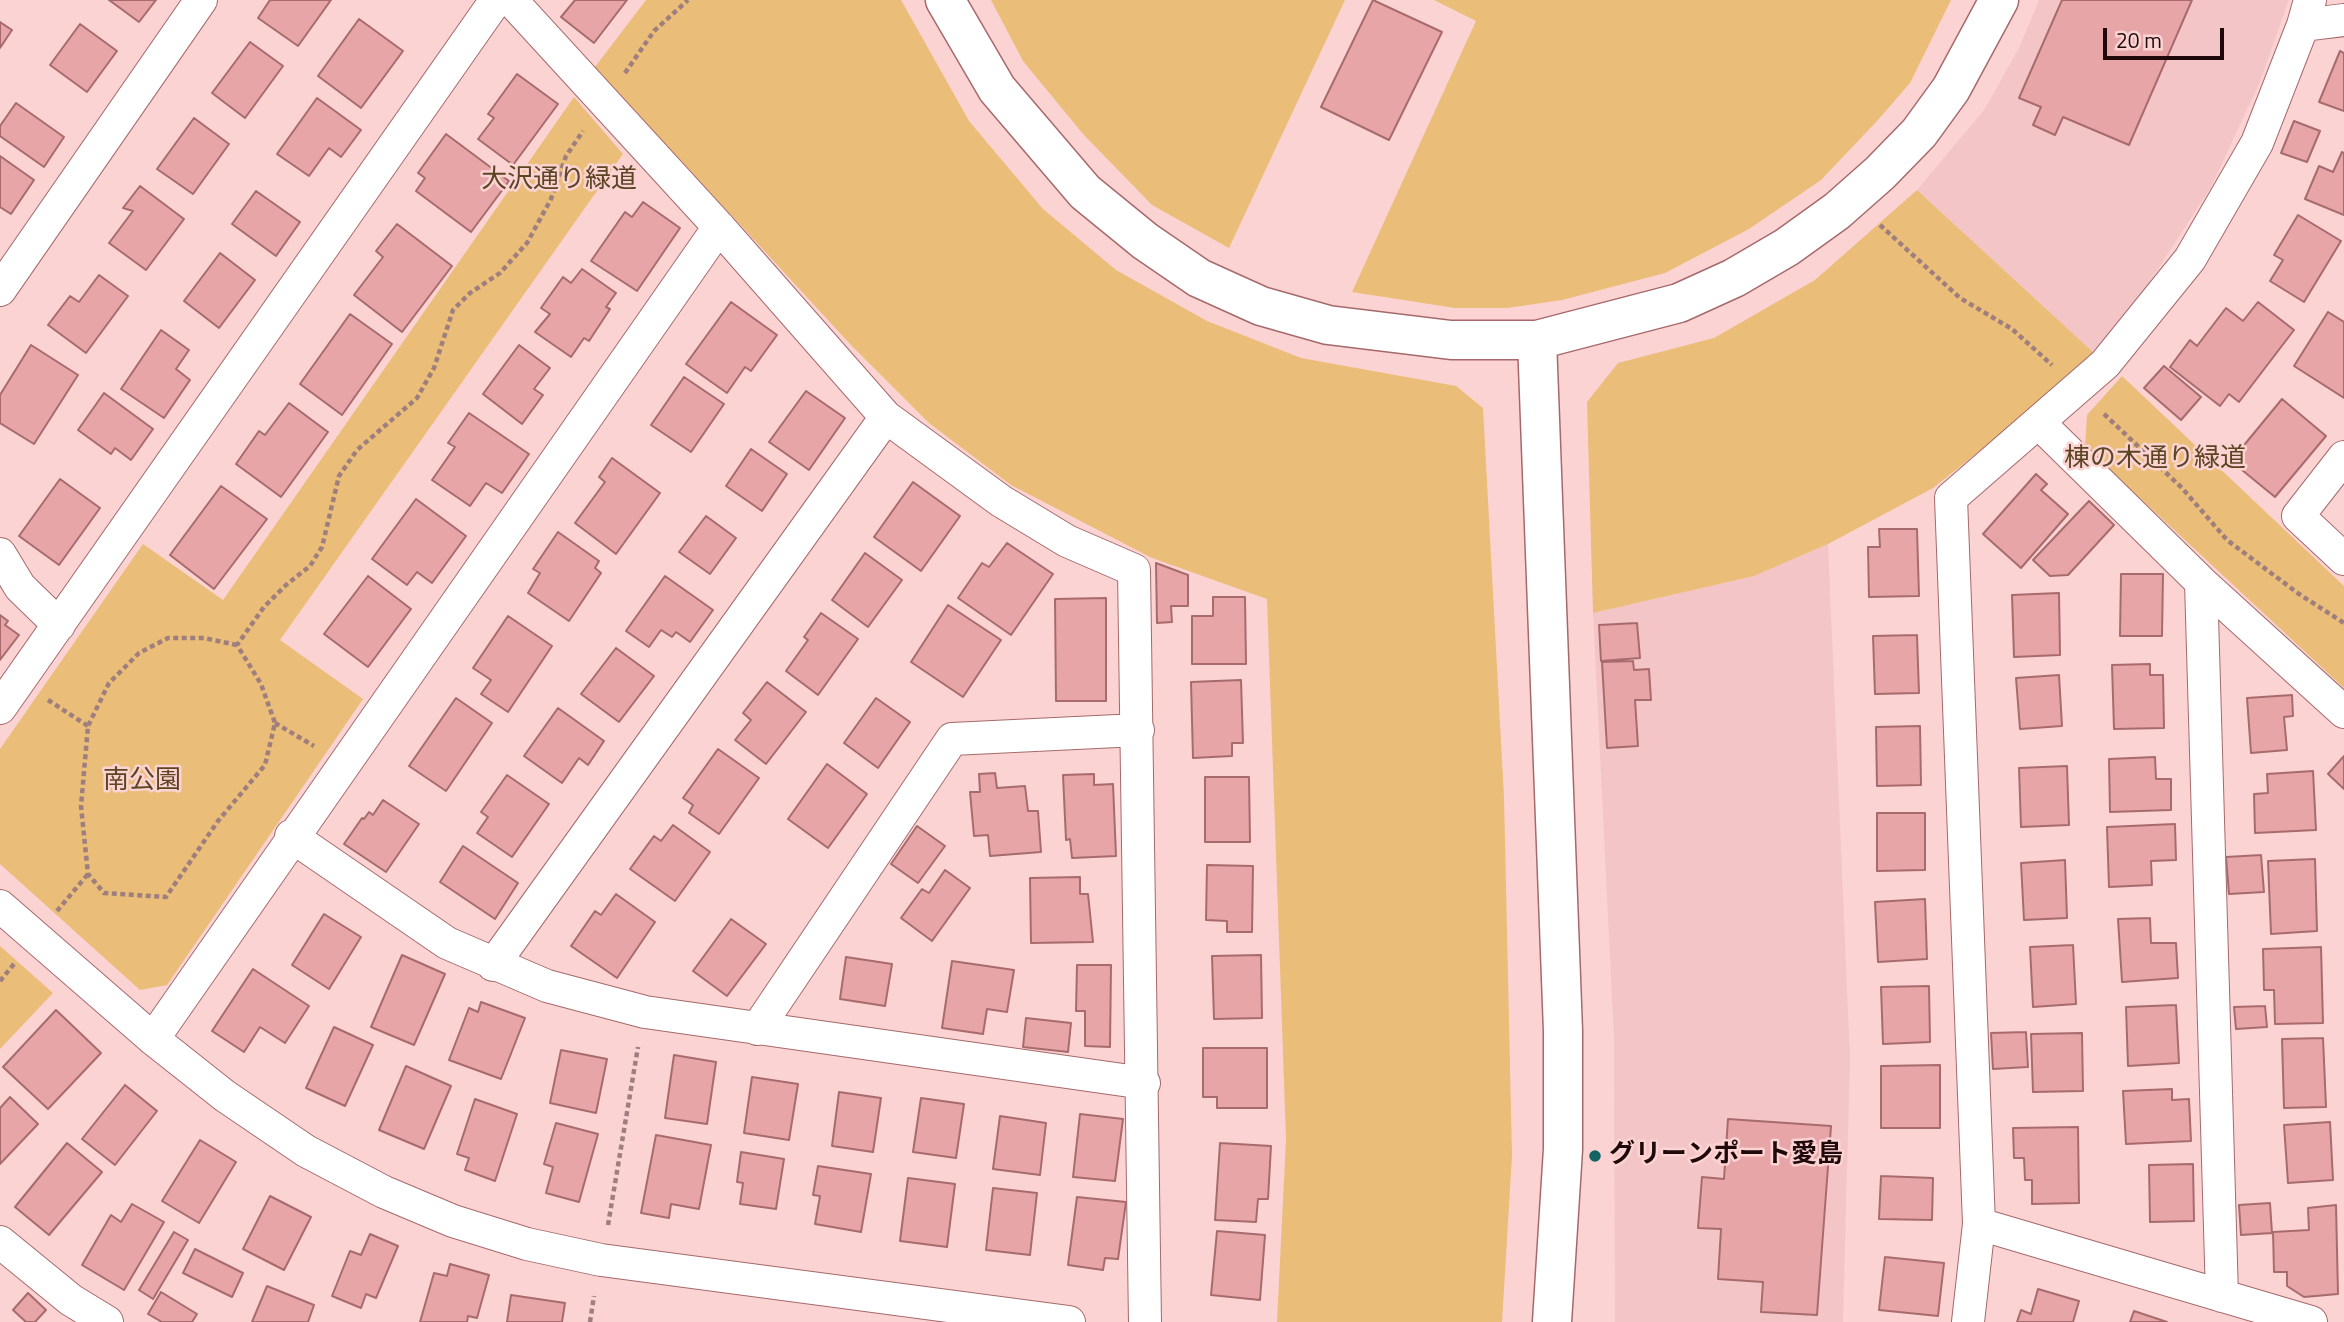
<!DOCTYPE html>
<html>
<head>
<meta charset="utf-8">
<style>
  body { margin:0 }
  #map { position:relative; width:2344px; height:1322px; overflow:hidden; background:#fcd3d3; font-family:"Titillium Web",sans-serif }
  canvas { display:block }
  .scale { position:absolute; left:2103px; top:28px; width:121px; height:32px; box-sizing:border-box; border:4px solid #1f090a; border-top:0; padding-left:9px; font-size:21px; line-height:24px; white-space:nowrap; color:#1f090a; -webkit-text-stroke:5px #fcd3d3; paint-order:stroke }
</style>
</head>
<body>
<div id="map">
<canvas width="2344" height="1322"></canvas>
<div class="scale">20 m</div>
</div>
<script>
const g = document.querySelector('canvas').getContext('2d');
g.lineJoin = 'round';
function fillPath(path, color) { g.fillStyle = color; g.fill(path, 'evenodd'); }
const shape = rows => new Path2D(rows.map(r => 'M' + r).join(''));
function strokePath(path, color, width, dash) { g.strokeStyle = color; g.lineWidth = width; g.lineCap = dash ? 'butt' : 'round'; g.setLineDash(dash || []); g.stroke(path); }
function drawText(font, color, halo, rows, align = 'center') {
  g.font = font + ' "Titillium Web","Noto Sans JP",sans-serif'; g.lineWidth = 5; g.setLineDash([]); g.textBaseline = 'middle'; g.strokeStyle = halo; g.fillStyle = color; for (const [text, x, y, turn = 0] of rows) {
    g.save(); g.translate(x, y); g.rotate((+turn || 0) * Math.PI / 180); g.textAlign = isNaN(turn) ? turn : align; if (halo) g.strokeText(text, 0, 0); g.fillText(text, 0, 0); g.restore();
  }
}
fillPath(shape([
  [2039,0,2289,0,2259,84,2211,187,2147,286,2094,353,1917,190,1984,110,2019,48],
  [1828,544,1850,1058,1843,1322,1615,1322,1614,1039,1593,613,1754,576]
]), '#f4c5c6');
fillPath(shape([
  [646,0,901,0,969,121,1043,209,1116,270,1207,321,1301,358,1456,386,1483,408,1504,797,1512,1156,1502,1322,1277,1322,1286,1139,1267,599,1152,558,1011,485,929,423,850,344,595,67],
  [991,0,1345,0,1229,248,1152,205,1083,134,1023,61],
  [1434,0,1951,0,1910,83,1877,121,1821,180,1749,229,1665,273,1562,300,1507,308,1455,308,1352,292,1476,21],
  [574,97,623,154,280,640,363,699,167,985,140,990,0,864,0,749,143,544,223,600],
  [1917,190,2094,353,2041,402,1933,488,1828,544,1754,576,1593,613,1587,402,1618,363,1714,338,1815,280],
  [2122,376,2344,586,2344,688,2085,447,2087,415],
  [0,946,53,993,0,1049]
]), '#eabd79');
const building = shape([
  [109,0,156,0,139,22,109,0],
  [270,0,331,0,298,46,258,18,270,0],
  [575,0,627,0,594,43,561,17,575,0],
  [1373,0,1442,32,1389,140,1321,107,1373,0],
  [2062,0,2192,0,2129,145,2063,117,2055,135,2033,125,2041,107,2019,98,2062,0],
  [359,19,403,51,361,108,318,76,359,19],
  [0,22,12,30,0,48,0,22],
  [80,24,117,51,87,92,50,65,80,24],
  [250,42,283,66,245,118,212,93,250,42],
  [2340,51,2344,53,2344,111,2319,102,2340,51],
  [517,74,558,104,513,165,478,139,494,118,488,114,517,74],
  [317,98,361,130,341,157,329,148,309,176,277,154,317,98],
  [16,103,64,137,44,167,0,136,0,126,16,103],
  [194,118,229,144,193,194,157,169,194,118],
  [2294,121,2320,131,2307,162,2281,153,2294,121],
  [446,134,509,181,471,232,416,191,425,178,418,173,446,134],
  [2342,152,2344,153,2344,215,2305,199,2319,166,2333,172,2342,152],
  [0,156,34,180,11,214,0,207,0,156],
  [140,186,184,219,146,270,109,243,133,211,123,208,140,186],
  [256,191,300,222,276,256,232,224,256,191],
  [643,202,680,228,637,291,591,261,625,212,632,217,643,202],
  [2298,215,2341,241,2304,302,2270,281,2283,260,2274,255,2298,215],
  [397,224,452,266,402,332,354,295,383,257,376,251,397,224],
  [220,253,255,280,219,328,184,301,220,253],
  [582,269,616,293,606,307,610,309,589,341,584,338,571,357,535,332,550,314,541,308,563,277,571,283,582,269],
  [99,275,128,296,86,353,48,325,70,296,79,302,99,275],
  [731,302,777,335,751,371,745,367,727,393,686,364,731,302],
  [2258,302,2294,330,2239,402,2229,394,2220,406,2170,367,2190,340,2197,346,2226,308,2243,321,2258,302],
  [2328,312,2344,322,2344,398,2294,366,2328,312],
  [350,314,392,344,342,415,300,384,350,314],
  [161,330,189,350,176,369,190,380,164,418,121,389,161,330],
  [31,345,78,375,34,444,0,423,0,395,31,345],
  [519,345,550,368,534,389,543,395,522,424,483,394,519,345],
  [2164,366,2201,397,2181,420,2144,388,2164,366],
  [684,377,724,404,691,452,651,425,684,377],
  [806,391,845,418,809,470,769,442,806,391],
  [104,393,153,429,131,460,115,448,111,454,78,430,104,393],
  [2282,399,2326,436,2275,497,2231,461,2282,399],
  [289,403,328,432,281,497,236,464,259,431,265,435,289,403],
  [469,413,529,454,502,493,486,483,470,506,432,480,455,447,448,443,469,413],
  [751,449,787,474,762,511,726,486,751,449],
  [612,458,660,493,616,554,575,523,605,482,599,477,612,458],
  [2036,474,2047,484,2041,490,2068,514,2021,568,1983,534,2036,474],
  [60,479,100,508,59,565,19,536,60,479],
  [913,482,960,516,921,571,874,537,913,482],
  [221,486,267,519,214,589,170,555,221,486],
  [416,499,466,536,432,583,417,572,407,585,372,559,416,499],
  [2089,501,2114,525,2068,575,2050,576,2033,560,2089,501],
  [706,516,736,538,710,574,679,552,706,516],
  [1879,529,1917,529,1919,596,1869,597,1868,547,1880,547,1879,529],
  [558,532,599,561,595,568,601,573,569,621,528,593,540,573,533,569,558,532],
  [1007,543,1053,574,1011,635,958,598,982,563,989,567,1007,543],
  [865,553,902,580,868,627,832,600,865,553],
  [1156,563,1188,575,1188,606,1171,606,1172,622,1157,623,1156,563],
  [2121,574,2163,574,2162,636,2120,636,2121,574],
  [368,576,411,609,368,667,324,634,368,576],
  [665,576,713,610,690,642,676,632,672,637,661,630,649,647,626,631,665,576],
  [2059,593,2060,655,2014,657,2012,595,2059,593],
  [1213,597,1245,597,1246,664,1192,664,1192,616,1213,616,1213,597],
  [1106,598,1106,701,1056,701,1055,599,1106,598],
  [948,605,1001,640,963,697,911,662,948,605],
  [821,613,858,639,818,695,786,671,808,640,804,637,821,613],
  [0,615,8,621,5,625,19,635,0,660,0,615],
  [508,616,552,646,508,712,481,694,491,680,473,668,508,616],
  [1637,623,1640,658,1601,661,1599,625,1637,623],
  [1917,635,1919,693,1875,694,1873,636,1917,635],
  [616,648,654,676,619,722,581,694,616,648],
  [1633,661,1634,670,1649,669,1651,700,1635,700,1638,746,1607,748,1602,662,1633,661],
  [2150,664,2150,675,2163,675,2164,728,2114,729,2112,665,2150,664],
  [2059,675,2062,726,2020,729,2016,678,2059,675],
  [1241,680,1243,743,1232,743,1232,756,1193,758,1191,682,1241,680],
  [767,682,806,712,766,764,735,740,751,720,743,713,767,682],
  [2292,695,2293,716,2284,717,2287,750,2251,753,2247,698,2292,695],
  [456,698,492,723,446,791,409,766,456,698],
  [876,698,910,722,878,768,844,743,876,698],
  [558,708,604,741,588,765,579,758,562,783,524,756,558,708],
  [1920,726,1921,785,1877,786,1876,727,1920,726],
  [718,749,759,778,719,834,689,813,693,805,683,798,718,749],
  [2344,756,2344,789,2328,774,2344,756],
  [2155,757,2156,779,2171,779,2171,810,2110,812,2109,759,2155,757],
  [827,764,867,794,828,848,788,819,827,764],
  [2067,766,2069,825,2021,827,2019,768,2067,766],
  [2313,771,2316,830,2255,833,2254,794,2268,793,2267,774,2313,771],
  [995,773,997,788,1025,786,1028,811,1038,811,1041,852,990,856,988,835,974,836,970,792,980,792,979,774,995,773],
  [1094,774,1094,785,1113,784,1116,856,1072,858,1070,839,1066,840,1063,775,1094,774],
  [507,775,549,804,512,857,477,833,488,817,481,812,507,775],
  [1205,777,1249,777,1250,842,1205,842,1205,777],
  [383,800,419,824,386,872,344,844,362,818,364,819,369,812,373,815,383,800],
  [1877,813,1925,813,1925,870,1877,871,1877,813],
  [2175,824,2176,860,2151,861,2152,885,2109,887,2107,827,2175,824],
  [673,825,710,852,675,901,630,869,654,836,661,841,673,825],
  [917,826,945,846,918,883,891,864,917,826],
  [463,846,518,883,495,919,440,882,463,846],
  [2261,855,2264,892,2229,894,2226,857,2261,855],
  [2315,859,2317,931,2271,934,2268,861,2315,859],
  [2065,860,2067,918,2024,920,2021,863,2065,860],
  [1207,865,1253,866,1252,932,1227,932,1227,921,1206,920,1207,865],
  [945,870,970,888,932,941,901,918,922,889,929,893,945,870],
  [1080,877,1080,894,1088,894,1093,942,1031,943,1030,878,1080,877],
  [616,894,655,922,617,978,571,946,595,911,601,915,616,894],
  [1925,899,1927,959,1878,962,1875,902,1925,899],
  [324,914,361,937,329,989,292,965,324,914],
  [2150,918,2151,943,2176,943,2178,978,2122,982,2118,919,2150,918],
  [731,919,766,944,727,996,693,971,731,919],
  [2073,945,2076,1004,2033,1007,2030,947,2073,945],
  [2321,947,2323,1023,2275,1024,2274,990,2264,990,2263,949,2321,947],
  [402,955,445,974,414,1045,371,1027,402,955],
  [1261,955,1262,1018,1214,1019,1212,956,1261,955],
  [846,957,892,964,885,1006,840,999,846,957],
  [952,961,1014,970,1007,1012,987,1009,983,1034,942,1028,952,961],
  [1077,965,1111,965,1110,1047,1085,1046,1085,1011,1076,1011,1077,965],
  [253,969,309,1006,285,1043,260,1027,244,1052,212,1031,253,969],
  [1929,986,1930,1042,1883,1044,1881,987,1929,986],
  [481,1002,525,1018,501,1079,449,1060,469,1008,478,1012,481,1002],
  [2176,1005,2179,1063,2128,1066,2126,1007,2176,1005],
  [2265,1006,2267,1027,2236,1029,2234,1007,2265,1006],
  [56,1010,101,1053,48,1109,3,1067,56,1010],
  [1026,1018,1071,1023,1068,1052,1023,1047,1026,1018],
  [334,1027,373,1045,345,1106,306,1088,334,1027],
  [2026,1032,2028,1067,1993,1069,1991,1033,2026,1032],
  [2082,1033,2083,1091,2033,1092,2031,1034,2082,1033],
  [2323,1038,2326,1107,2284,1108,2282,1039,2323,1038],
  [1203,1048,1267,1048,1267,1108,1217,1108,1217,1097,1203,1097,1203,1048],
  [561,1050,607,1059,596,1113,550,1103,561,1050],
  [674,1055,716,1062,707,1124,665,1118,674,1055],
  [1940,1065,1940,1128,1881,1128,1881,1066,1940,1065],
  [406,1066,451,1086,424,1149,379,1130,406,1066],
  [752,1077,798,1084,789,1140,744,1133,752,1077],
  [125,1085,157,1111,115,1165,82,1139,125,1085],
  [2172,1089,2172,1100,2189,1099,2191,1141,2126,1144,2123,1091,2172,1089],
  [839,1092,881,1098,873,1152,832,1146,839,1092],
  [10,1097,38,1124,0,1164,0,1108,10,1097],
  [921,1098,964,1104,956,1158,913,1152,921,1098],
  [475,1099,517,1114,495,1181,465,1170,469,1158,457,1154,475,1099],
  [1080,1114,1123,1119,1115,1181,1073,1177,1080,1114],
  [1000,1116,1046,1123,1040,1175,993,1169,1000,1116],
  [1728,1119,1831,1126,1817,1315,1761,1312,1763,1282,1718,1279,1721,1229,1698,1228,1702,1177,1724,1179,1728,1119],
  [2330,1122,2333,1180,2288,1183,2284,1125,2330,1122],
  [556,1123,598,1134,579,1202,546,1193,553,1167,544,1164,556,1123],
  [2078,1127,2079,1203,2032,1204,2032,1180,2025,1180,2024,1158,2014,1158,2013,1128,2078,1127],
  [656,1135,711,1145,699,1209,671,1204,669,1218,641,1213,656,1135],
  [200,1140,236,1162,199,1223,162,1201,200,1140],
  [67,1143,102,1172,49,1235,15,1207,67,1143],
  [1220,1143,1271,1146,1268,1199,1258,1199,1256,1222,1215,1220,1220,1143],
  [741,1152,784,1159,776,1209,740,1204,743,1183,737,1182,741,1152],
  [2193,1164,2194,1221,2150,1222,2149,1165,2193,1164],
  [818,1166,871,1174,861,1232,815,1224,820,1196,813,1195,818,1166],
  [1881,1176,1933,1178,1932,1220,1879,1219,1881,1176],
  [908,1178,955,1184,947,1247,900,1241,908,1178],
  [993,1188,1037,1193,1030,1255,986,1250,993,1188],
  [270,1196,311,1217,284,1270,243,1249,270,1196],
  [1077,1197,1126,1202,1118,1259,1105,1258,1103,1270,1068,1265,1077,1197],
  [2270,1203,2272,1233,2241,1235,2239,1205,2270,1203],
  [132,1204,164,1222,124,1290,82,1265,111,1215,121,1222,132,1204],
  [2336,1205,2338,1294,2304,1297,2287,1286,2287,1272,2274,1272,2273,1232,2309,1230,2308,1208,2336,1205],
  [1217,1231,1265,1235,1260,1300,1211,1295,1217,1231],
  [174,1232,188,1240,153,1299,139,1290,174,1232],
  [370,1234,398,1246,376,1298,366,1294,361,1308,332,1296,350,1251,361,1255,370,1234],
  [195,1249,243,1273,232,1297,183,1273,195,1249],
  [1885,1257,1944,1263,1938,1316,1879,1310,1885,1257],
  [450,1264,489,1275,477,1318,468,1316,467,1322,420,1322,434,1273,447,1276,450,1264],
  [267,1286,314,1305,308,1322,252,1322,267,1286],
  [2038,1289,2079,1301,2073,1322,2017,1322,2021,1310,2031,1314,2038,1289],
  [161,1292,197,1314,192,1322,162,1322,148,1314,161,1292],
  [28,1293,46,1310,35,1322,26,1322,13,1310,28,1293],
  [511,1295,565,1303,562,1322,507,1322,511,1295],
  [2134,1311,2167,1322,2130,1322,2134,1311]
]);
fillPath(building, '#e7a5a7');
strokePath(building, '#a86b6d', 2);
const minor = shape([
  [511,0,719,227,886,417,1001,501,1067,541,1134,570,1145,1322],
  [2303,25,2344,20],
  [0,290,201,0],
  [2039,423,2201,582,2344,712],
  [2344,457,2298,516,2344,559],
  [0,554,20,587,59,625],
  [2201,582,2222,1296],
  [0,708,496,0],
  [291,836,447,943,547,986,645,1012,1144,1083],
  [0,906,153,1039,225,1096,306,1151,384,1192,453,1221,527,1244,601,1260,1069,1322],
  [493,965,886,417],
  [757,1029,952,739,1138,730],
  [153,1039,719,227],
  [1979,1224,2311,1322],
  [0,1242,71,1300,107,1322],
  [1968,1322,1979,1224,1951,498,2105,364,2190,259,2257,143,2303,25,2310,0]
]);
const tertiary = shape([
  [945,0,997,89,1085,192,1145,241,1199,278,1261,306,1328,325,1451,340,1537,340,1679,303,1734,278,1787,247,1837,211,1880,173,1919,133,1951,89,1999,0],
  [1537,340,1563,1031,1563,1149,1552,1322]
]);
strokePath(minor, '#a6696b', 34);
strokePath(tertiary, '#a6696b', 41);
strokePath(shape([
  [625,73,654,31,688,0],
  [1880,225,1960,298,2012,329,2052,365],
  [2104,414,2182,488,2227,540,2299,594,2344,623],
  [237,645,204,638,168,638,139,653,109,683,88,726,81,806,88,874,104,893,166,897,218,821,265,765,275,723,261,684,237,645,264,607,286,585,310,566,322,547,339,476,357,450,417,398,434,368,453,310,470,293,500,273,527,243,551,199,566,156,583,131],
  [48,700,88,726],
  [275,723,314,746],
  [57,911,88,874],
  [0,981,14,964],
  [608,1225,638,1047],
  [590,1322,594,1296]
]), '#9f7e7e', 4.5, [5, 3.5]);
strokePath(minor, '#fff', 32);
strokePath(tertiary, '#fff', 38);
for (const [x, y, r, color] of [
  [1595,1156,7,"#136365"]
]) { const dot = new Path2D(); dot.arc(x, y, r, 0, 2 * Math.PI); g.fillStyle = color; g.fill(dot); strokePath(dot, '#fcd3d3', 2.5); }
drawText('26px', '#5b4522', '#fcd3d3', [
  ["大沢通り緑道",559,181],
  ["棟の木通り緑道",2155,460],
  ["南公園",142,782]
]);
drawText('bold 26px', '#1f090a', '#fcd3d3', [
  ["グリーンポート愛島",1609,1156]
], 'left');
</script>
</body>
</html>
